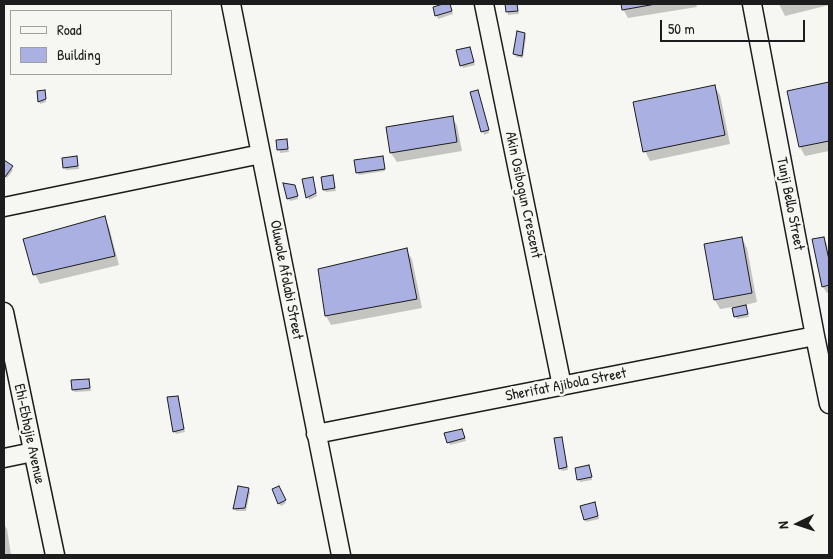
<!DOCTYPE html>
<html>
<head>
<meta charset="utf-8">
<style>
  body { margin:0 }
  #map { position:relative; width:833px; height:559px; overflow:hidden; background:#f6f6f2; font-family:"Patrick Hand",sans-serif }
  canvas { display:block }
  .frame { position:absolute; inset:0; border:5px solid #1c1c1c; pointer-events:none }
  .legend { position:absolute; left:10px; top:10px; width:162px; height:65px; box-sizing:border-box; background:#f6f6f2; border:1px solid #9f9f9c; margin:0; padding:6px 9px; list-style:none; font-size:15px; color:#1c1c1c }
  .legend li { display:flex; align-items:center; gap:10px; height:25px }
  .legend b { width:25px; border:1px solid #9f9f9c }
  .north { position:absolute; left:773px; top:499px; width:50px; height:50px; -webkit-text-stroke:4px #f6f6f2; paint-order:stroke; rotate:266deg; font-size:14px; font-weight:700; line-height:20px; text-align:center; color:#1c1c1c }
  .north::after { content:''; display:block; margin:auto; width:18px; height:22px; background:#1c1c1c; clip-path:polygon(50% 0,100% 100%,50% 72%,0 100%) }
  .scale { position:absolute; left:660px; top:20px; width:145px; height:22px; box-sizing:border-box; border:2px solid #1c1c1c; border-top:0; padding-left:6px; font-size:15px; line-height:18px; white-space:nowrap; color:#1c1c1c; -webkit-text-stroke:4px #f6f6f2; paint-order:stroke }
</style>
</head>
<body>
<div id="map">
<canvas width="833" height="559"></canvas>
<div class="frame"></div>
<ul class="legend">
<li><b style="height:6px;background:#f6f6f2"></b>Road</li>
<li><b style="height:14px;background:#aab1e2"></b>Building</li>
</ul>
<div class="north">N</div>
<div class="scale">50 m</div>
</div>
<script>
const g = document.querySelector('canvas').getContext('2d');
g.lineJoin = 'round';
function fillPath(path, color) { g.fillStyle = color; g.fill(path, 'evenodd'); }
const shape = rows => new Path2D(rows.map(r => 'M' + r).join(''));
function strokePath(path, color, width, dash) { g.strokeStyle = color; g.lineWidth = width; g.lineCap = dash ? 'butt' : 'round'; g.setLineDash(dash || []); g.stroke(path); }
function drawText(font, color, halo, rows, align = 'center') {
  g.font = font + ' "Patrick Hand",sans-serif'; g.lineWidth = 5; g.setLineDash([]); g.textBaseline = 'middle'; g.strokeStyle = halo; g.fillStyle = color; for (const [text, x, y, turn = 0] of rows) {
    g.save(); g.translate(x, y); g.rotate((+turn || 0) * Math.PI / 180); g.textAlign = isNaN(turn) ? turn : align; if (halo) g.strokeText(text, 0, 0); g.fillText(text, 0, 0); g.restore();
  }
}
fillPath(shape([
  [449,4,453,14,438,19,434,8],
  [506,4,517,4,519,14,508,15],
  [622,4,696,4,697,7,628,18,623,9],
  [779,4,829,4,829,5,785,16],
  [525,34,526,37,523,58,516,57,515,54],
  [469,48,475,65,463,68,458,51],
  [829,84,829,151,805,156,800,147,788,92],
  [714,86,720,95,730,144,650,161,645,151],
  [44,91,46,102,40,104,38,92],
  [478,91,489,133,484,135,472,93],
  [452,117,457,126,462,151,397,162,391,153,387,128],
  [286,140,289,152,280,153,278,141],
  [77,158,79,169,66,170,64,167],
  [382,158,385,171,359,175,357,172],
  [4,161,13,170,7,178,4,176],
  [332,177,336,191,326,192,324,190],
  [312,178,317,196,309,200,304,180],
  [296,189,298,199,290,201,288,198],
  [104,217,109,227,119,265,40,284,35,274],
  [742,238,747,248,757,302,745,305,749,317,737,319,733,307,720,309,715,300],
  [823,238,827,244,829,255,829,292,827,293,823,287],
  [406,250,412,259,422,308,331,325,326,316],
  [89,380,91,391,75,392,73,390],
  [177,397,185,432,176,434,174,431],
  [462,430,466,441,450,445,446,434],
  [562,438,568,470,562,471,560,468],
  [590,469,592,480,580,482,578,479],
  [248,489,250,492,246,511,236,511,235,509],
  [280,490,286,503,281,506,279,503],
  [596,507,599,519,586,522,585,519],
  [4,524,7,529,11,555,4,555]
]), '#0003');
const building = shape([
  [443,4,450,4,452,11,435,16,433,7,443,4],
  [505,4,517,4,518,11,506,12,505,4],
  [621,4,656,4,622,10,621,4],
  [517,31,525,33,522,56,513,54,517,31],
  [470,47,474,62,460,66,456,50,470,47],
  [829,82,829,141,799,147,787,91,829,82],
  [715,85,725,135,643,152,633,102,715,85],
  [45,90,46,99,38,102,37,91,45,90],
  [478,90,489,130,481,132,470,92,478,90],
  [453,116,457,142,390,153,386,127,453,116],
  [287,139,288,149,277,150,276,140,287,139],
  [77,156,78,166,63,168,62,158,77,156],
  [383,156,385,169,356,173,354,160,383,156],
  [4,160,13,166,5,177,4,176,4,160],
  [333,175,335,188,323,190,321,177,333,175],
  [313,177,316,193,306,198,302,179,313,177],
  [283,183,295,185,298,196,287,199,283,183],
  [105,216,115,256,33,275,23,239,105,216],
  [742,237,752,293,714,300,704,244,742,237],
  [824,237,829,260,829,285,822,287,812,239,824,237],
  [407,248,417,299,325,316,318,269,407,248],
  [746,305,748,314,734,317,732,308,746,305],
  [89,379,90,388,72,390,71,380,89,379],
  [178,396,184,429,173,432,167,397,178,396],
  [462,429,465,438,447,443,444,433,462,429],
  [562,437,567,467,559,469,554,438,562,437],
  [589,465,592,477,577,480,575,468,589,465],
  [238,486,249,488,245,508,233,509,238,486],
  [279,486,286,500,278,504,272,489,279,486],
  [595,502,598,516,584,520,580,506,595,502]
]);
fillPath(building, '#aab1e2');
strokePath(building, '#1c1c1c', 1);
const minor = shape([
  [231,4,341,555],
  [484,4,562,386],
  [752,4,815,336,829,404],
  [4,207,261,154],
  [4,312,55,555],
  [316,434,815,336],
  [4,458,33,452]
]);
strokePath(minor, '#1c1c1c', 21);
strokePath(minor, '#f6f6f2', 18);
drawText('15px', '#1c1c1c', '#f6f6f2', [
  ["Akin Osibogun Crescent",523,195,78],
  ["Tunji Bello Street",790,204,79],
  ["Oluwole Afolabi Street",286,280,79],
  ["Sherifat Ajibola Street",566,385,-11],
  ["Ehi-Ebhojie Avenue",29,434,78]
]);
</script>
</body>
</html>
